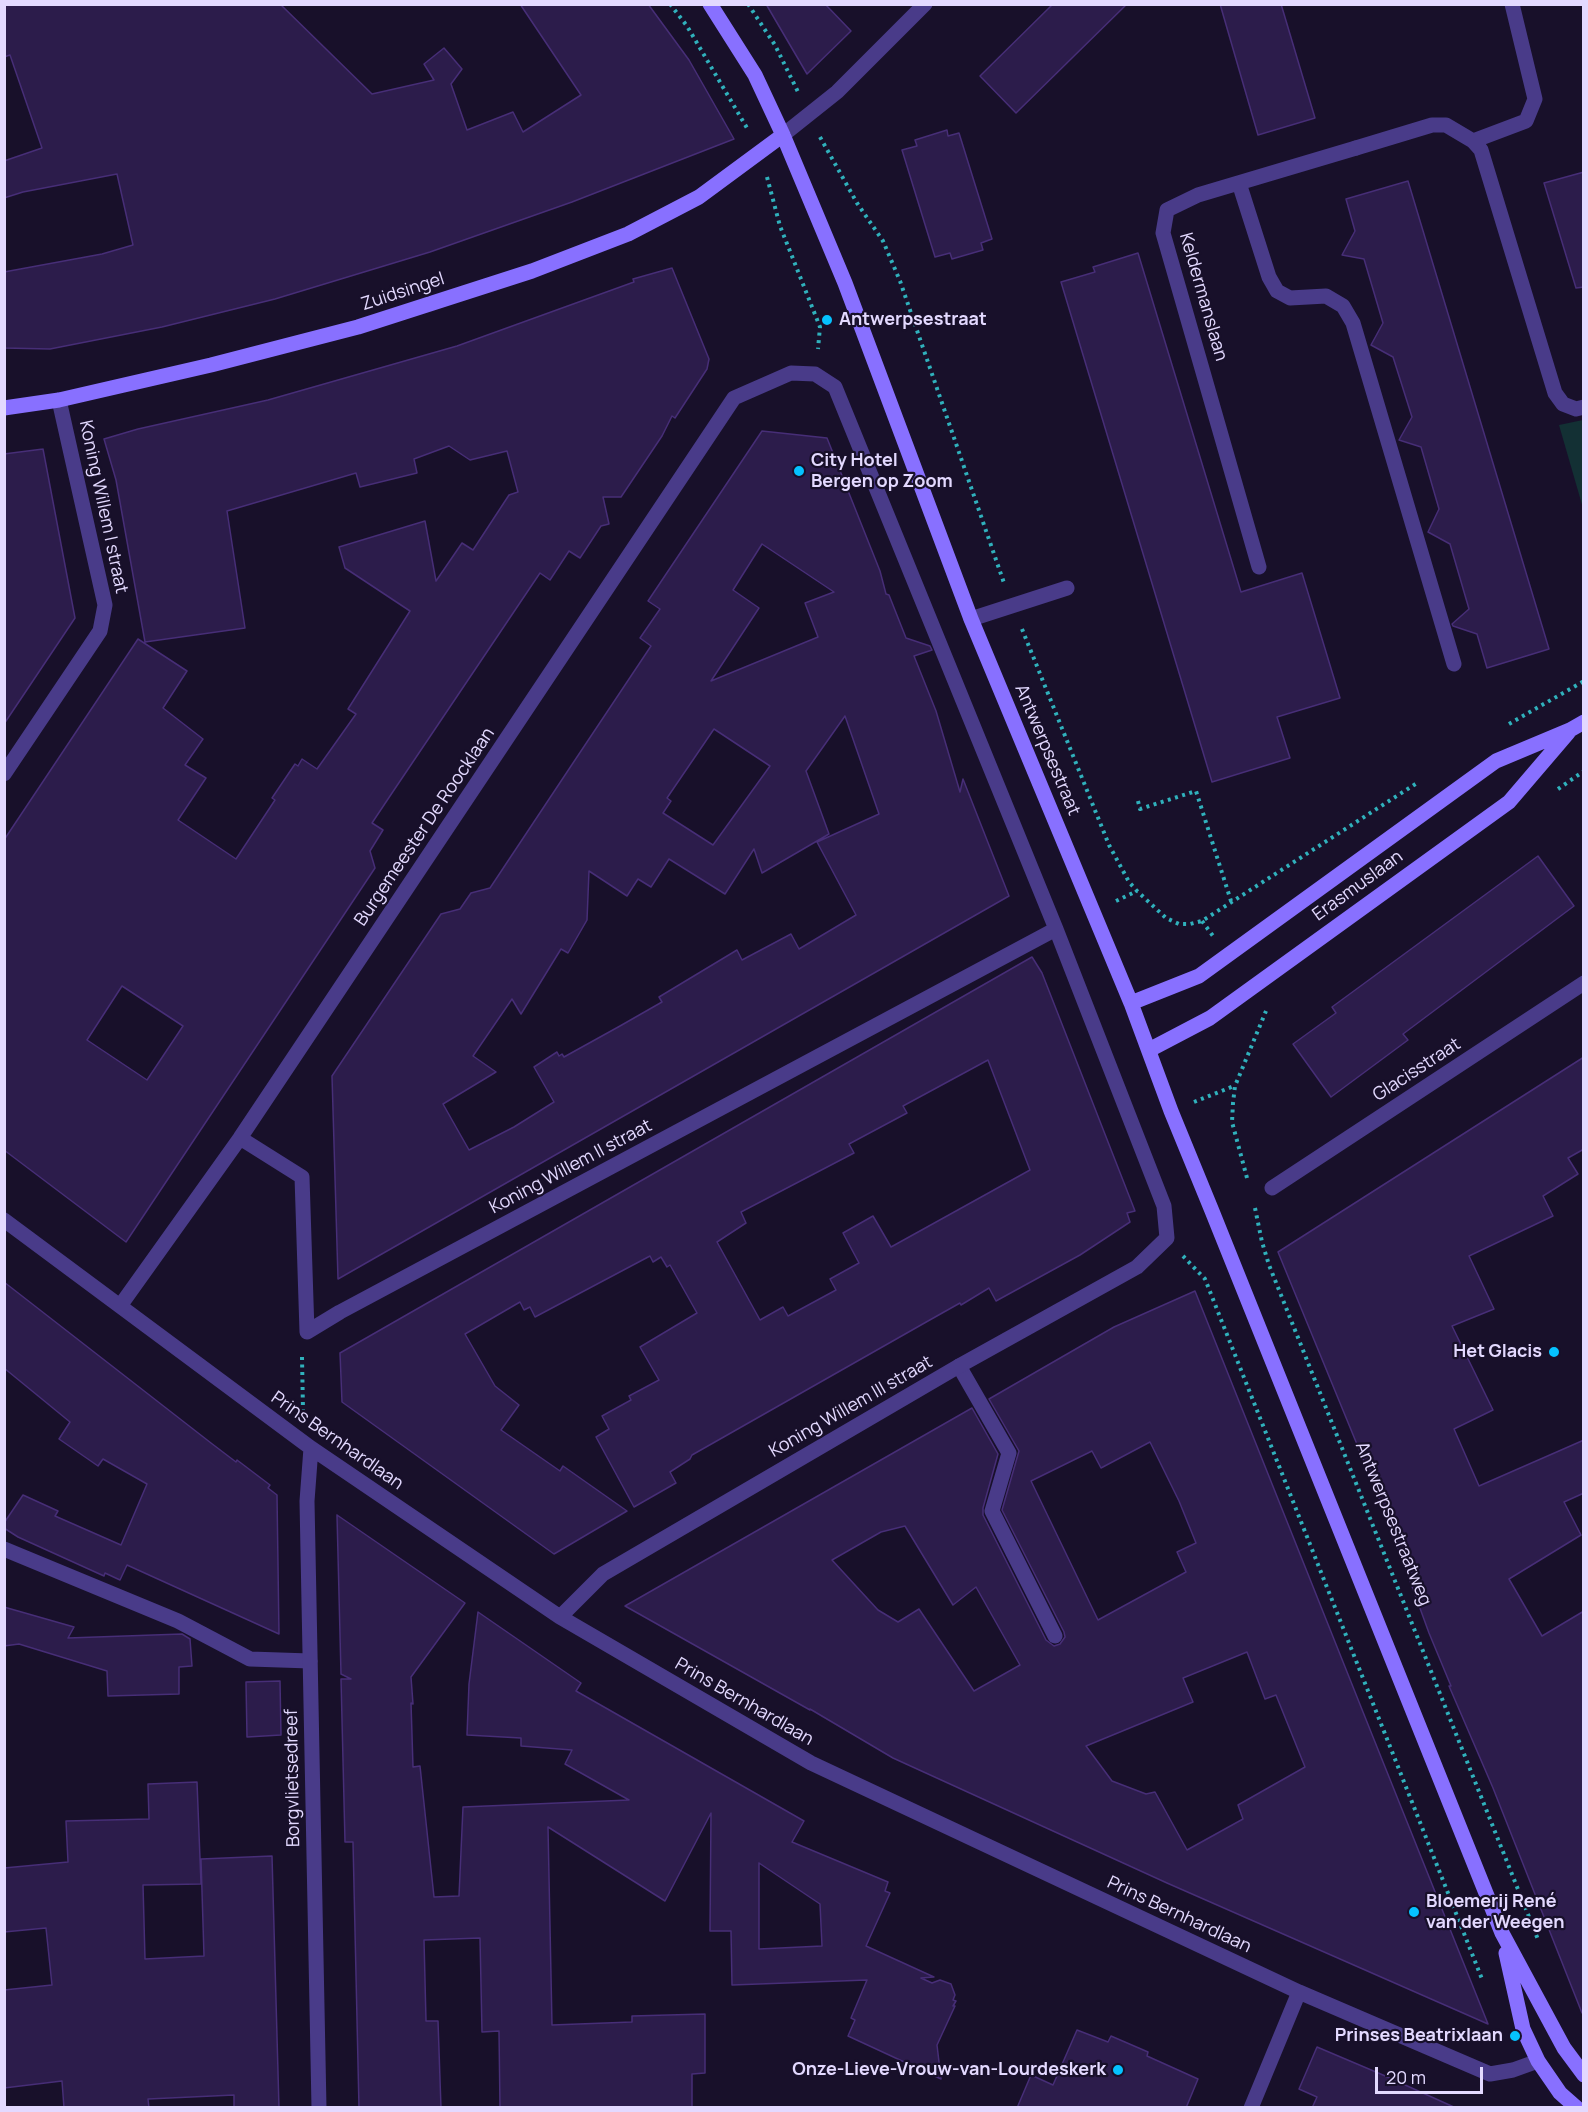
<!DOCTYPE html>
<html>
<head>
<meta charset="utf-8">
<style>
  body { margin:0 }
  #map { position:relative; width:1588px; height:2112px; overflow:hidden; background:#18102a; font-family:Manrope,sans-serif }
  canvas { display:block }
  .frame { position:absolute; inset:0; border:6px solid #e3d9ff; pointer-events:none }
  .scale { position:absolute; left:1375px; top:2067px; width:108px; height:27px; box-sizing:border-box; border:3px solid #e3d9ff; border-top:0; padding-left:8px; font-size:18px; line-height:21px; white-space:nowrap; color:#e3d9ff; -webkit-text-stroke:4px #18102a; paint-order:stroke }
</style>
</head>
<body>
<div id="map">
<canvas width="1588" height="2112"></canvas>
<div class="frame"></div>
<div class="scale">20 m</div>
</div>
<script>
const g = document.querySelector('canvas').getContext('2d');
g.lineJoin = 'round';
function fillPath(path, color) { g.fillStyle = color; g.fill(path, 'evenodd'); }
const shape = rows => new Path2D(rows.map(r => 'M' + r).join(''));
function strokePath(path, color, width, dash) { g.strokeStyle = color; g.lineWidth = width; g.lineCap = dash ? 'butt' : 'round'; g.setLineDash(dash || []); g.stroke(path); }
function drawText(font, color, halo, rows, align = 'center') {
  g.font = font + ' Manrope,sans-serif'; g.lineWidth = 4.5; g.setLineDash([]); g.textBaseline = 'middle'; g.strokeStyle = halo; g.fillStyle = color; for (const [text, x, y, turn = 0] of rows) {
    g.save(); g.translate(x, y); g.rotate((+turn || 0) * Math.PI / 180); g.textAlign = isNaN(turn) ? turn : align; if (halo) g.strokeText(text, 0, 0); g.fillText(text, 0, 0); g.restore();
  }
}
fillPath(shape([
  [1583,420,1584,420,1583,508,1559,425]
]), '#133034');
const building = shape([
  [4,4,280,4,372,94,434,80,424,64,444,48,462,69,451,84,467,130,513,112,523,132,581,95,520,4,648,4,689,60,734,139,572,202,430,252,275,299,162,327,50,349,4,348,4,272,102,254,133,245,117,174,23,192,4,198,4,161,42,148,10,55,4,57,4,4],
  [766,4,825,4,851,31,807,74,766,4],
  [1053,4,1127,4,1016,113,980,76,1053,4],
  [1220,4,1281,4,1315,118,1258,135,1220,4],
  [947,130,948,136,959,133,992,239,981,243,983,250,952,259,950,253,935,257,902,150,917,146,915,140,947,130],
  [1584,172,1584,287,1576,288,1544,183,1584,172],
  [1408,181,1549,649,1487,668,1477,634,1453,626,1452,624,1469,609,1450,544,1428,532,1439,509,1421,447,1399,440,1412,417,1393,357,1371,345,1383,323,1364,259,1342,255,1355,231,1346,199,1408,181],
  [1138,253,1241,592,1302,573,1340,698,1277,717,1290,758,1212,782,1061,282,1095,272,1093,267,1138,253],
  [672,268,709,359,707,369,675,418,672,416,662,436,621,497,603,497,609,524,601,526,580,558,569,551,550,580,540,573,390,796,372,823,383,830,370,851,375,868,126,1242,4,1150,4,840,138,639,187,671,163,708,203,739,185,765,206,778,178,820,236,859,275,800,272,798,295,764,298,766,302,759,317,769,356,714,348,709,410,611,345,568,339,547,425,521,436,581,462,543,473,550,509,495,518,492,507,451,470,460,449,446,414,459,417,473,360,487,356,473,227,511,245,628,145,642,116,480,104,439,138,429,268,400,457,346,634,282,633,279,672,268],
  [122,986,183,1026,147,1080,87,1040,122,986],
  [762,431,827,438,880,571,886,594,889,595,906,638,930,646,932,650,914,656,936,711,960,792,963,779,1009,896,338,1279,332,1076,441,914,460,909,471,893,490,888,577,757,651,646,640,638,660,609,648,601,762,431],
  [762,544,834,592,805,603,818,637,711,681,759,608,733,590,762,544],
  [845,716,879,814,817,842,856,915,799,949,791,934,742,960,737,950,659,997,662,1002,620,1026,564,1057,562,1054,559,1056,557,1052,534,1067,554,1102,514,1127,469,1150,443,1104,496,1072,473,1056,512,999,521,1014,561,949,568,953,587,920,589,871,627,896,638,879,651,887,669,859,725,894,754,849,762,873,829,834,806,771,845,716],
  [714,729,770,766,713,845,663,813,671,801,667,798,714,729],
  [43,449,75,618,4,724,4,454,43,449],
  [1538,856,1574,906,1403,1034,1408,1040,1331,1097,1293,1044,1336,1013,1332,1007,1538,856],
  [1032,957,1042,973,1135,1211,1127,1213,1130,1222,1080,1255,996,1301,989,1288,961,1305,960,1303,928,1321,692,1455,690,1459,670,1472,676,1483,634,1507,596,1437,609,1429,602,1416,631,1400,629,1396,659,1380,640,1347,697,1313,670,1265,667,1267,661,1257,653,1262,650,1256,535,1317,530,1307,524,1310,520,1302,465,1334,495,1386,519,1405,501,1430,560,1471,563,1466,627,1511,554,1554,342,1402,340,1353,1032,957],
  [988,1060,1030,1170,891,1247,873,1216,843,1233,859,1263,830,1279,836,1290,788,1316,783,1307,760,1320,717,1242,746,1223,741,1212,854,1153,849,1144,907,1113,903,1106,988,1060],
  [1584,1057,1584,1149,1568,1158,1578,1174,1543,1196,1553,1216,1469,1256,1494,1309,1452,1326,1493,1410,1454,1429,1479,1486,1584,1440,1584,1493,1564,1502,1581,1535,1509,1579,1542,1636,1584,1611,1584,2013,1582,2013,1493,1788,1449,1686,1451,1686,1429,1633,1386,1515,1278,1252,1584,1057],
  [4,1282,211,1443,236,1462,237,1460,270,1485,268,1488,277,1495,279,1634,127,1565,120,1580,105,1573,104,1576,18,1537,4,1528,4,1523,23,1495,58,1511,55,1516,121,1545,147,1484,103,1459,98,1466,59,1439,70,1422,4,1368,4,1282],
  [1195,1291,1373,1737,1488,2024,1167,1883,893,1758,810,1709,810,1710,625,1606,972,1408,998,1454,983,1508,983,1515,1046,1640,1054,1646,1060,1644,1065,1637,1064,1632,1002,1510,1019,1451,989,1399,1114,1327,1195,1291],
  [1150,1442,1179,1501,1196,1543,1177,1552,1186,1572,1098,1620,1031,1481,1092,1451,1101,1468,1150,1442],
  [905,1526,953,1605,976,1587,1020,1665,974,1691,919,1609,898,1622,878,1610,832,1560,881,1532,905,1526],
  [1247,1652,1265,1699,1276,1695,1305,1767,1238,1805,1243,1819,1187,1850,1155,1792,1146,1794,1112,1781,1086,1746,1193,1702,1183,1678,1247,1652],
  [337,1515,465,1603,411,1677,413,1704,411,1703,413,1767,420,1766,434,1897,459,1896,463,1807,629,1800,565,1764,572,1750,521,1746,521,1738,467,1735,469,1684,478,1612,581,1683,576,1691,804,1821,792,1842,888,1882,885,1891,890,1893,866,1946,934,1977,921,1978,932,1983,940,1980,951,1984,955,1995,953,2000,956,2001,953,2006,955,2006,937,2045,941,2079,848,2036,855,2020,851,2018,867,1980,732,1985,731,1931,710,1931,711,1813,665,1901,548,1827,552,2025,632,2022,632,2016,705,2014,705,2073,692,2074,692,2108,500,2108,499,2031,482,2032,480,1938,424,1940,426,2021,438,2021,441,2108,359,2108,353,1842,345,1842,341,1679,351,1679,341,1674,337,1515],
  [759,1863,820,1904,822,1946,759,1949,759,1863],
  [4,1607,74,1627,68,1638,182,1634,190,1639,192,1666,179,1667,179,1694,108,1696,107,1671,19,1644,4,1646,4,1607],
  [280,1681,281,1735,247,1737,246,1682,280,1681],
  [197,1782,201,1884,143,1885,145,1959,204,1956,201,1859,272,1856,279,2108,234,2108,234,2095,148,2099,149,2108,64,2108,62,2081,4,2088,4,1990,52,1985,46,1928,4,1932,4,1868,68,1862,66,1821,149,1819,148,1784,197,1782],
  [1077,2030,1108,2042,1111,2036,1148,2052,1147,2056,1198,2079,1186,2108,1017,2108,1031,2075,1053,2085,1077,2030],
  [1317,2047,1383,2075,1456,2108,1312,2108,1317,2097,1299,2089,1317,2047]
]);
fillPath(building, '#2c1c4b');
strokePath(building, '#472e77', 1.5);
strokePath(shape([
  [670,4,687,26,747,128],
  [748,4,775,45,798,92],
  [820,137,857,203,883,241,900,281,1004,583],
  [767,177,780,226,820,327,818,349],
  [1022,629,1109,845,1129,882,1137,891,1166,918,1179,924,1190,924,1202,921,1417,783],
  [1509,724,1584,681],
  [1558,789,1584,771],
  [1138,801,1140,809,1196,791,1231,901],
  [1116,901,1137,891],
  [1202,921,1213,936],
  [1194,1102,1234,1086],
  [1247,1178,1232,1122,1233,1103,1235,1086,1266,1011],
  [1255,1208,1262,1242,1269,1265,1539,1942],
  [1183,1256,1205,1279,1482,1979],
  [302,1357,303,1410]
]), '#30b1bc', 4, [3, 4.5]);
strokePath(shape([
  [1239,183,1269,277,1277,291,1290,298,1326,296,1343,306,1353,323,1454,664],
  [1259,567,1163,233,1167,210,1198,195,1356,148],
  [971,619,1067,588],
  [959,1366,1009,1453,992,1511,1055,1636],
  [4,1549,178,1621,250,1659,310,1661]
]), '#493b89', 15);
strokePath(shape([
  [783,135,837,92,925,4],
  [1473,141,1526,121,1535,99,1512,4],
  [1356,148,1432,125,1446,125,1473,141,1481,150,1555,393,1563,404,1576,409,1584,407],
  [4,774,100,631,105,605,59,400],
  [240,1138,302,1177,307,1332,340,1312,1056,929],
  [1272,1188,1584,983],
  [4,1220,311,1448,560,1617,811,1763,1299,1992,1490,2074,1513,2070,1538,2061],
  [120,1306,240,1138,734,398,791,373,815,374,835,387,1056,929,1164,1206,1167,1238,1137,1267,959,1366,603,1574,560,1617],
  [311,1448,307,1501,319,2108],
  [1251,2108,1299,1992]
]), '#493b89', 15);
strokePath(shape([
  [710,4,755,75,783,135,845,283,971,619,1131,1003,1171,1111,1212,1211,1502,1933,1564,2048,1584,2075],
  [4,408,59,400,211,365,358,327,532,271,628,234,699,197,783,135],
  [1131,1003,1199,976,1496,761,1570,730,1584,722],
  [1149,1050,1210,1018,1509,802,1568,733],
  [1506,1953,1523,2029,1538,2061,1560,2093,1577,2108]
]), '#8870ff', 15);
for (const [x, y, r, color] of [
  [827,320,6,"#05c2ff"],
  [799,471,6,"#05c2ff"],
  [1554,1352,6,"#05c2ff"],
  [1414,1912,6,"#05c2ff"],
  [1515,2036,6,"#05c2ff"],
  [1118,2070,6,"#05c2ff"]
]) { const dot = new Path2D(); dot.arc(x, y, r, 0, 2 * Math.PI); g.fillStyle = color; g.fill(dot); strokePath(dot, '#18102a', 2); }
drawText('18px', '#e3d9ff', '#18102a', [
  ["Zuidsingel",403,292,-18],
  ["Keldermanslaan",1203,297,74],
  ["Koning Willem I straat",103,507,78],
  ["Antwerpsestraat",1047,750,67],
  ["Burgemeester De Roocklaan",425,827,-56],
  ["Erasmuslaan",1358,886,-36],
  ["Glacisstraat",1417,1070,-33],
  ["Koning Willem II straat",571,1167,-28],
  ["Koning Willem III straat",851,1407,-30],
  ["Prins Bernhardlaan",337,1441,35],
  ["Antwerpsestraatweg",1393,1524,68],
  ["Prins Bernhardlaan",744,1702,30],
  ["Borgvlietsedreef",293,1778,-91],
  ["Prins Bernhardlaan",1179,1915,25]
]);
drawText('bold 18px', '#e3d9ff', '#18102a', [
  ["Antwerpsestraat",839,320],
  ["City Hotel",811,461],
  ["Bergen op Zoom",811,482],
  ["Het Glacis",1542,1352,"right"],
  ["Bloemerij René",1426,1902],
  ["van der Weegen",1426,1923],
  ["Prinses Beatrixlaan",1503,2036,"right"],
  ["Onze-Lieve-Vrouw-van-Lourdeskerk",1106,2070,"right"]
], 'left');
</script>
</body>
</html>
